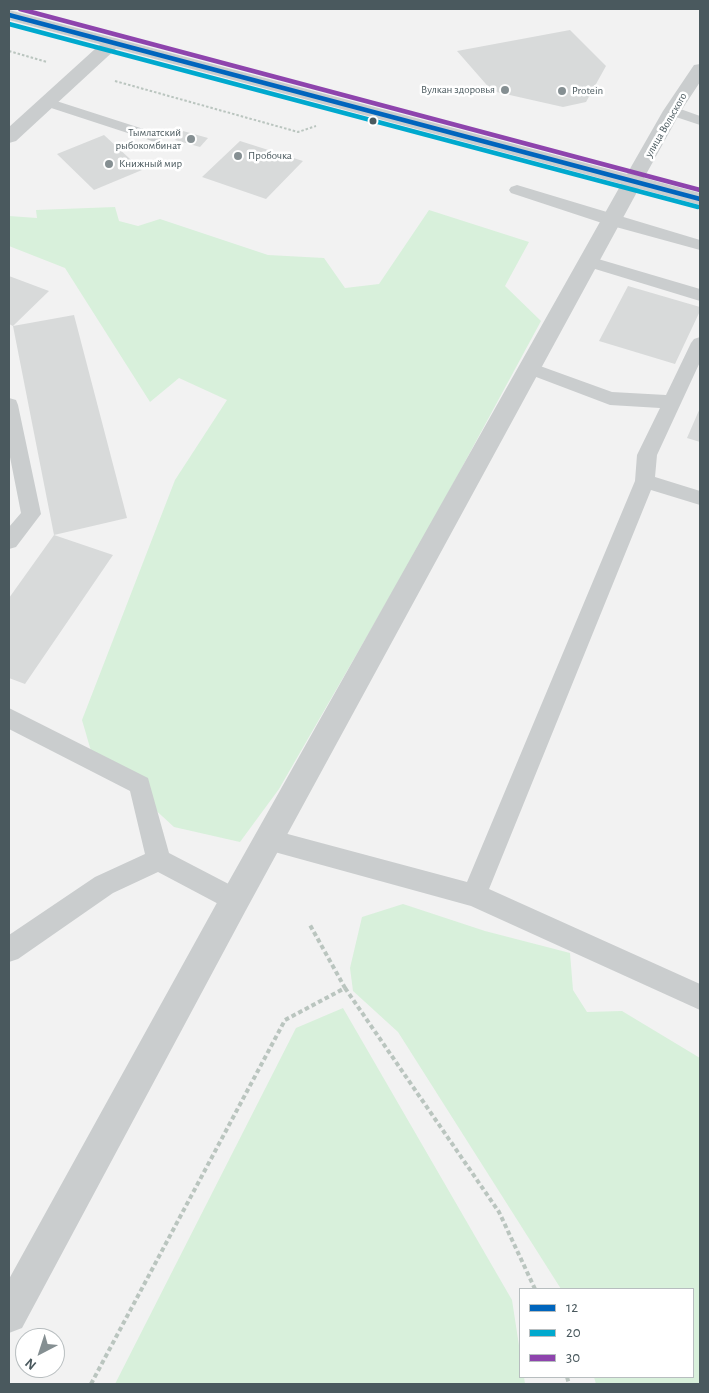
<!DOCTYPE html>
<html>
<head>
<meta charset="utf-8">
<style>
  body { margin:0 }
  #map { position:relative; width:709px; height:1393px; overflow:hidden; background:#f2f2f2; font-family:"Alegreya Sans",sans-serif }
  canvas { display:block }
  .frame { position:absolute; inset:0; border:10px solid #4a595e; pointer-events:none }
  .legend { position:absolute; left:519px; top:1288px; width:175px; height:90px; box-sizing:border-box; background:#fff; border:1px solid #b7bdbf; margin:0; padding:6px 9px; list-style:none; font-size:15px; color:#4a595e }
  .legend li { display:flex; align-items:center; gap:10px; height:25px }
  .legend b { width:25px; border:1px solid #b7bdbf }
  .north { position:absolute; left:15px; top:1328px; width:50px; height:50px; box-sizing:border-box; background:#fff; border:1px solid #b7bdbf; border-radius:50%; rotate:220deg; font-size:14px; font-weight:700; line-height:20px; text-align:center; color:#4a595e }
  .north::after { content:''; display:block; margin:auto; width:18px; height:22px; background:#858f92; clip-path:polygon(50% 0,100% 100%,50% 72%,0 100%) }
</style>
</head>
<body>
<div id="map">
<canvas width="709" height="1393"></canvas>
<div class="frame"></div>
<ul class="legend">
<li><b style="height:6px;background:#0065bd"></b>12</li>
<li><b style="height:6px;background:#00a9ce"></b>20</li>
<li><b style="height:6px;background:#8e44ad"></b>30</li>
</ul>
<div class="north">N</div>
</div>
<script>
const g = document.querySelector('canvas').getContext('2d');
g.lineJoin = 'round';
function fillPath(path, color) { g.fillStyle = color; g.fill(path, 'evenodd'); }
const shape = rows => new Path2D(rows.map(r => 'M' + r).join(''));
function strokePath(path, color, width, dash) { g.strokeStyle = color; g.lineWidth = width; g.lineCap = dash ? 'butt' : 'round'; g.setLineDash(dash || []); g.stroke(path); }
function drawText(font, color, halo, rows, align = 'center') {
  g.font = font + ' "Alegreya Sans",sans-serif'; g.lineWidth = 5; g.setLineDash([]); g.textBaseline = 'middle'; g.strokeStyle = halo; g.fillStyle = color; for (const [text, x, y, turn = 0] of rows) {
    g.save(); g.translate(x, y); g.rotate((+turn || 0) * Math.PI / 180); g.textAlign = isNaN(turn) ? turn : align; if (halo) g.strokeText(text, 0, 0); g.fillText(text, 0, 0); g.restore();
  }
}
fillPath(shape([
  [115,207,119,221,138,226,160,219,268,255,324,258,345,288,379,284,429,210,529,242,505,286,541,321,427,532,279,789,240,842,174,827,91,751,82,720,175,480,227,400,179,378,150,402,65,268,9,246,9,216,37,218,36,210],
  [403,904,485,931,570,953,573,990,587,1012,622,1011,700,1058,700,1384,596,1384,594,1377,693,1377,693,1289,561,1289,398,1032,353,991,350,968,362,917],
  [343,1008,512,1300,520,1352,520,1377,524,1377,525,1384,115,1384,296,1028]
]), '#d8f0db');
fillPath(shape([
  [570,30,606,66,586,102,563,107,492,91,457,51],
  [183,131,208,138,200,147,175,140],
  [104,135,142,170,94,190,57,154],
  [240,141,303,161,266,199,202,177],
  [9,276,49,291,13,326,9,324],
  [628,286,700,307,700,311,675,364,599,341],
  [74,315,127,518,54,535,13,326],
  [700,408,700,442,687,438],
  [54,535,113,555,25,684,9,678,9,598]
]), '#d8dada');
strokePath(shape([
  [9,51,47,62],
  [115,81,298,132,316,126]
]), '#bac5bf', 2, [2.5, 2]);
strokePath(shape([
  [345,988,499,1212,535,1289],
  [567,1377,569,1384],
  [91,1384,285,1020,345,988,310,925]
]), '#bac5bf', 4, [4.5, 3]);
fillPath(shape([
  [47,98,159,134,162,137,159,140,154,142,149,140,42,105,40,102,42,99,47,98],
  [672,106,700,116,700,125,667,114,664,111,667,108,672,106],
  [517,185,700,240,700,250,605,224,511,193,509,190,511,187,517,185],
  [588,256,700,289,700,301,582,265,580,261,582,257,588,256],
  [700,337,700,362,657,455,655,477,700,491,700,505,651,490,489,889,700,984,700,1010,471,906,260,848,257,840,260,832,269,829,467,882,635,481,637,455,660,408,610,405,523,372,520,368,523,364,529,362,612,392,666,395,691,343,694,339,700,337],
  [9,398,16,400,18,405,41,514,16,547,9,549,9,527,21,513,9,452,9,398],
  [9,708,148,778,169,853,244,892,248,900,244,908,235,912,226,908,158,872,113,893,18,959,9,962,9,935,95,877,145,854,130,791,9,729,9,708]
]), '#cacdce');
fillPath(shape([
  [112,38,118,39,121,43,118,47,16,141,9,143,9,127,106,39,112,38],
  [633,175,640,177,643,181,246,910,22,1328,9,1333,9,1279,224,890,623,181,626,177,633,175]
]), '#cacdce');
fillPath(shape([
  [9,10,627,174,663,111,694,65,700,64,700,82,681,111,644,178,700,193,700,205,9,20,9,10]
]), '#cacdce');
strokePath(shape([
  [9,15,700,199]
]), '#0065bd', 4.5);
strokePath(shape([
  [9,24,698,207]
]), '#00a9ce', 4.5);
strokePath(shape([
  [20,9,700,190]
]), '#8e44ad', 4.5);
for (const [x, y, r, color] of [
  [505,90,5,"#858f92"],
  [562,91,5,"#858f92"],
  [373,121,4.5,"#4a595e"],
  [191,139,5,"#858f92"],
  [238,156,5,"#858f92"],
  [109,164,5,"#858f92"]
]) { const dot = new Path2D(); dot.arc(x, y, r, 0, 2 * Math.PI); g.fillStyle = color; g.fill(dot); strokePath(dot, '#fff', 2); }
drawText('11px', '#4a595e', '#fff', [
  ["Вулкан здоровья",495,90,"right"],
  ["Protein",572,91],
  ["Тымлатский",181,133,"right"],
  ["рыбокомбинат",181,146,"right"],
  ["Пробочка",248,156],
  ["Книжный мир",119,164]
], 'left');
drawText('11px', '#4a595e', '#fff', [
  ["улица Вольского",666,125,-60]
]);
</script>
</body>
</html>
